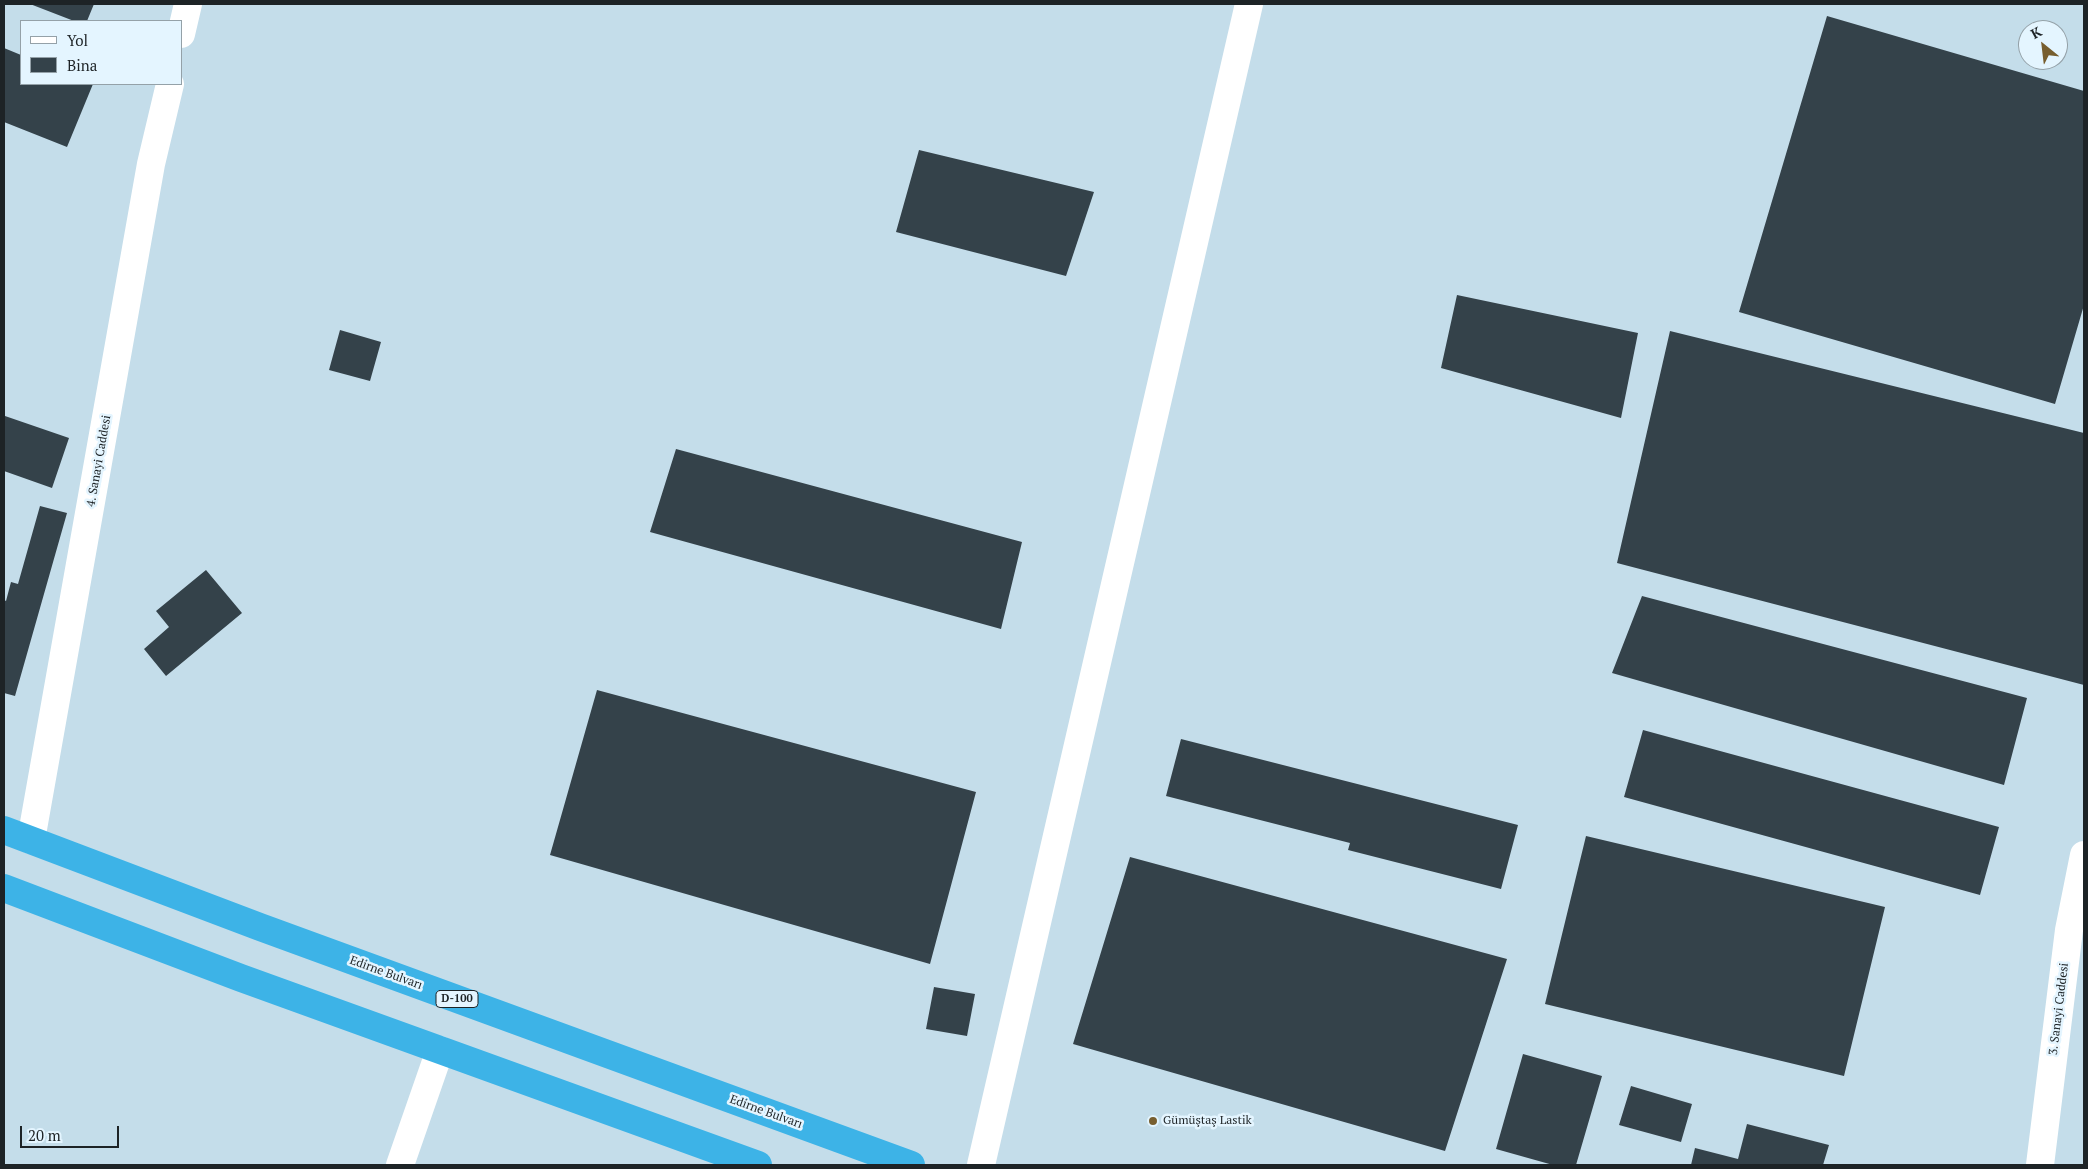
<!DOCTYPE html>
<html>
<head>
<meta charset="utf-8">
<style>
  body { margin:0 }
  #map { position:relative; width:2088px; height:1169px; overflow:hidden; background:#d7e8f1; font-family:"PT Serif",serif }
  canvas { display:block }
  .frame { position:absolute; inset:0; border:5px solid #1d2326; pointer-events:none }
  .legend { position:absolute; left:20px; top:20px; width:162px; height:65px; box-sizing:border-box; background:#e4f5ff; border:1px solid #94a1a8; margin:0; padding:6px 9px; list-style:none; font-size:15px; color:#1d2326 }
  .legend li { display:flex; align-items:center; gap:10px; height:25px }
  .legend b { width:25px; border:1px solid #94a1a8 }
  .north { position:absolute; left:2018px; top:20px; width:50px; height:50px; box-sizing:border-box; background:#e4f5ff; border:1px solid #94a1a8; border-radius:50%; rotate:331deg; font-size:14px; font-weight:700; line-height:20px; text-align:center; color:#1d2326 }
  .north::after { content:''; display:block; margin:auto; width:18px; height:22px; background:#775e2f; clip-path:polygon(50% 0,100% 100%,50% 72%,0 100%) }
  .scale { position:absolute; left:20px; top:1126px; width:99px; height:22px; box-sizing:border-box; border:2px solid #1d2326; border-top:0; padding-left:6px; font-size:15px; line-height:18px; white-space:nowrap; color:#1d2326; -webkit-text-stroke:4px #e4f5ff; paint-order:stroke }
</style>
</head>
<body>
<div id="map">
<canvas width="2088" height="1169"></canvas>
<div class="frame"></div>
<ul class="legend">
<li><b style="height:6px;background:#fff"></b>Yol</li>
<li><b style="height:14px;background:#34424a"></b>Bina</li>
</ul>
<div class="north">K</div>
<div class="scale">20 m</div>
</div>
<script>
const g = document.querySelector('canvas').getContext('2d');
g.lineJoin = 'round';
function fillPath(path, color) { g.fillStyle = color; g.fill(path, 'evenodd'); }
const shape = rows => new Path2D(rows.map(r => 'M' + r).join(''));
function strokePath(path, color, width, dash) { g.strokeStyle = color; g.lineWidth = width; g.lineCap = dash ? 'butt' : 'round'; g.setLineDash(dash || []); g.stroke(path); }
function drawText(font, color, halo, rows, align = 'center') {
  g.font = font + ' "PT Serif",serif'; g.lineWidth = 5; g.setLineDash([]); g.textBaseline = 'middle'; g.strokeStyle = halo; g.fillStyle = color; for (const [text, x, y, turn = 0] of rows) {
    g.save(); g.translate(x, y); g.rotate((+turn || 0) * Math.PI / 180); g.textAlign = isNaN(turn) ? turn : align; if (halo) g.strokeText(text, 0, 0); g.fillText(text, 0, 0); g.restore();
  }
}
fillPath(shape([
  [4,4,2084,4,2084,1165,4,1165],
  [21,21,181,21,181,84,21,84],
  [2028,30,2058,30,2058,60,2028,60]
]), '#c4ddea');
fillPath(shape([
  [30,4,94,4,87,21,74,21],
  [1827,16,2084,91,2084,305,2055,404,1739,312],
  [4,48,21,55,21,84,93,84,67,147,4,122],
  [919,150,1094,192,1066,276,896,232],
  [1457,295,1638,333,1621,418,1441,368],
  [340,330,381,342,370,381,329,370],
  [1670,331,2084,433,2084,685,1617,563],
  [5,416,69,438,52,488,4,471],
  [676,449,1022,542,1001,629,650,532],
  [40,506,67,513,15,696,4,693,4,600,6,601,11,582,18,584],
  [206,570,242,613,166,676,144,649,169,627,156,611],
  [1642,596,2027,698,2004,785,1612,673],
  [597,690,976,792,930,964,550,855],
  [1643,730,1999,827,1980,895,1624,797],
  [1181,739,1518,825,1501,889,1348,850,1350,843,1166,796],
  [1586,836,1885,907,1844,1076,1545,1004],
  [1130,857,1507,959,1445,1151,1073,1044],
  [934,987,975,994,967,1036,926,1029],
  [1523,1054,1602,1076,1576,1165,1553,1165,1496,1149],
  [1631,1086,1692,1104,1681,1142,1619,1125],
  [1747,1124,1829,1145,1823,1165,1691,1165,1695,1148,1738,1159]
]), '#34424a');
strokePath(shape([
  [400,1165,440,1050],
  [981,1165,1249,4]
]), '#fff', 28);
strokePath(shape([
  [181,34,188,4],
  [31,840,151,164,170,84],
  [2040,1165,2069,930,2084,855]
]), '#fff', 28);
strokePath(shape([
  [4,830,260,927,911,1165],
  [4,888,241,978,758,1165]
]), '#3db3e7', 28);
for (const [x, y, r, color] of [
  [1153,1121,5,"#775e2f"]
]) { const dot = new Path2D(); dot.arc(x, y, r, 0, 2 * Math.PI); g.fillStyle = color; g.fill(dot); strokePath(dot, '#e4f5ff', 2); }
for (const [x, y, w] of [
  [457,999,42]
]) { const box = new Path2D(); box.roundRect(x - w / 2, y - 8.5, w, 17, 4); g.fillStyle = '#e4f5ff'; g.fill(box); strokePath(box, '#1d2326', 1); }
drawText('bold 11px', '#1d2326', null, [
  ["D-100",457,999]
]);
drawText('12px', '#1d2326', '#e4f5ff', [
  ["4. Sanayi Caddesi",99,461,-80],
  ["Edirne Bulvarı",386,973,20],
  ["3. Sanayi Caddesi",2059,1009,-83],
  ["Edirne Bulvarı",766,1112,20]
]);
drawText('12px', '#1d2326', '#e4f5ff', [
  ["Gümüştaş Lastik",1163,1121]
], 'left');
</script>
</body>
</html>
